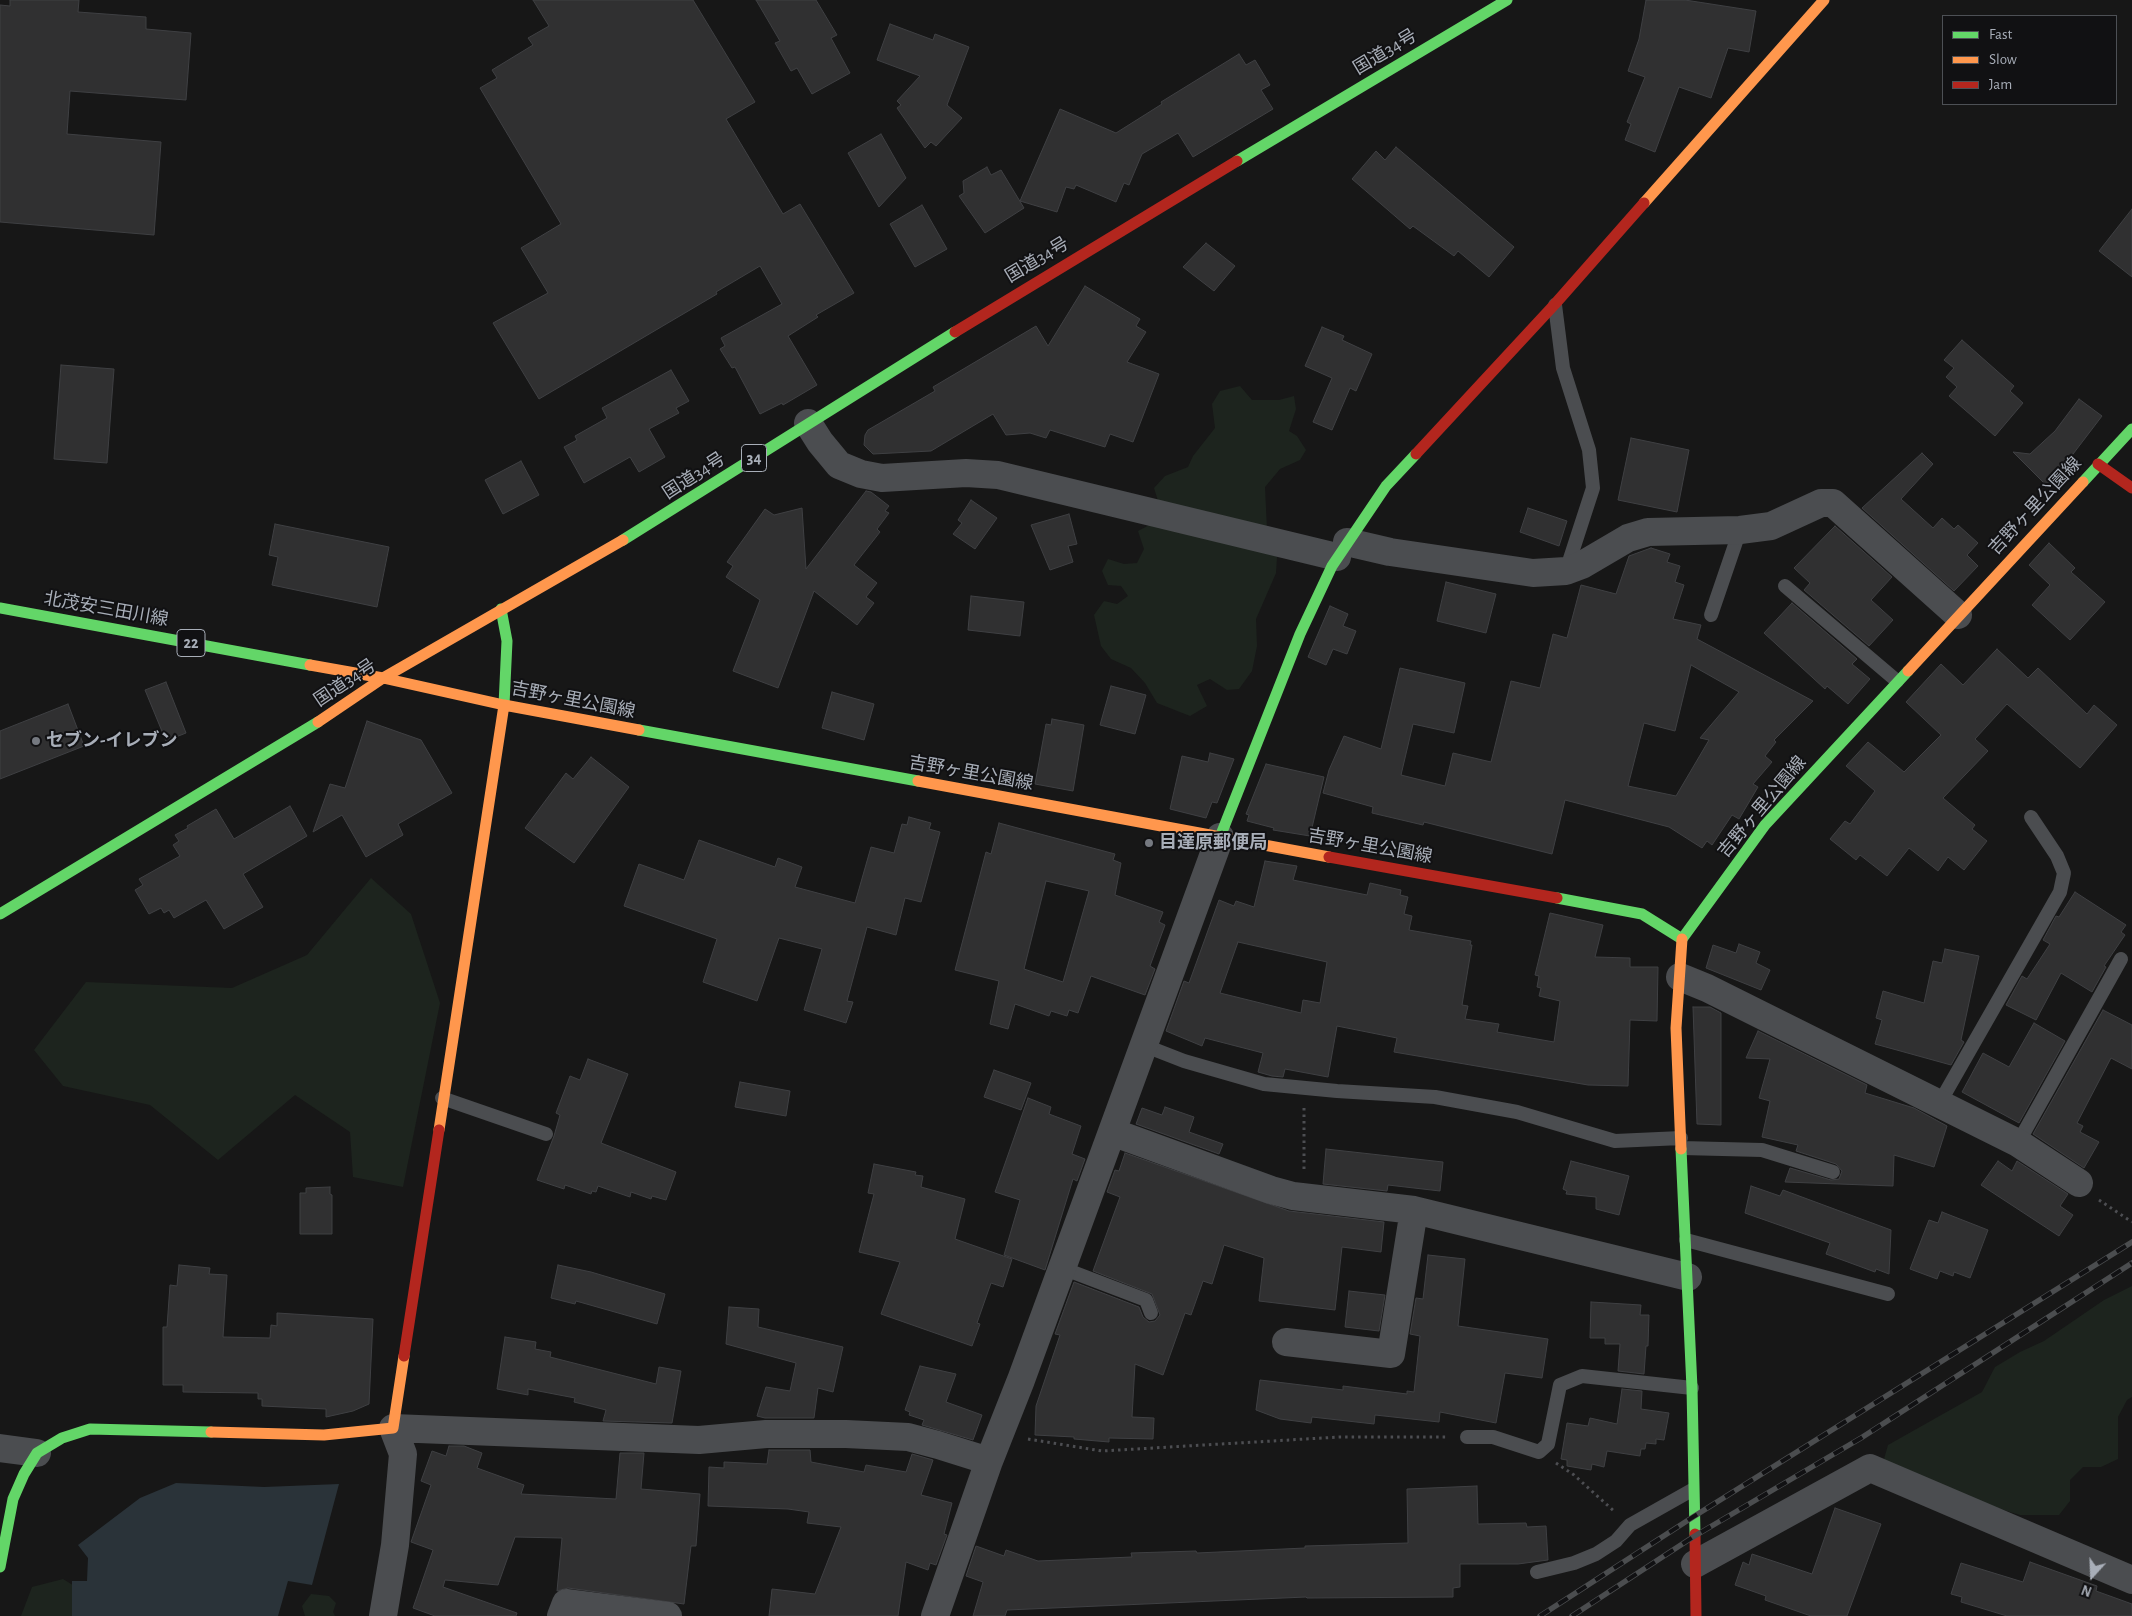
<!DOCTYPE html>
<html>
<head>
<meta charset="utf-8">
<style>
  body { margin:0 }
  #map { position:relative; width:2132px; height:1616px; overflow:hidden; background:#171717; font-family:"Alegreya Sans",sans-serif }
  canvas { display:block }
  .legend { position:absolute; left:1942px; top:15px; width:175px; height:90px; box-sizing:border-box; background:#111113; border:1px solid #4d5055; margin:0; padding:6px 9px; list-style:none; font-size:15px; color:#a8aeb8 }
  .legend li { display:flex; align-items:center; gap:10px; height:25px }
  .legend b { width:25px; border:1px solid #4d5055 }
  .north { position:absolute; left:2067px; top:1551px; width:50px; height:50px; -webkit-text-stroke:4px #111113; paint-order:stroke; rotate:200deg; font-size:14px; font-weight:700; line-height:20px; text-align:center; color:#a8aeb8 }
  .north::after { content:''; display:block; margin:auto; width:18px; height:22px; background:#a8aeb8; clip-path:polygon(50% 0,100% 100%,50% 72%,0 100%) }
</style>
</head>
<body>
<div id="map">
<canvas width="2132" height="1616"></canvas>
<ul class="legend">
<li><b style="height:6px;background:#63d668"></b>Fast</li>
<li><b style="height:6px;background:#ff974d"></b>Slow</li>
<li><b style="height:6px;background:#b3261e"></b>Jam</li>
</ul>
<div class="north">N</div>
</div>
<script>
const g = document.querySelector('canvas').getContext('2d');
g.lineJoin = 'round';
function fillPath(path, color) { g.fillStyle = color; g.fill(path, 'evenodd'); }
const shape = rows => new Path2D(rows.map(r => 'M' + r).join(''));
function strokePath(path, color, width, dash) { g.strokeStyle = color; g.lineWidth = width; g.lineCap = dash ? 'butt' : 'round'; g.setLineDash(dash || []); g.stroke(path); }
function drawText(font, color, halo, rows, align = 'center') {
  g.font = font + ' "Alegreya Sans","Noto Sans JP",sans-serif'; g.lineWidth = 4; g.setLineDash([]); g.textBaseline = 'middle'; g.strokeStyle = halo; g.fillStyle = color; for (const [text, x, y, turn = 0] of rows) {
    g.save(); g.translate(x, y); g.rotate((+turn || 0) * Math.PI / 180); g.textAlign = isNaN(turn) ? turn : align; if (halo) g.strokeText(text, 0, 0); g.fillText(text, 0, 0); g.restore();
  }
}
fillPath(shape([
  [1240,386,1252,400,1279,400,1294,396,1296,409,1289,431,1297,436,1306,450,1300,460,1280,469,1265,487,1267,530,1277,557,1276,573,1256,619,1257,646,1252,671,1239,689,1227,690,1210,679,1197,685,1207,706,1190,716,1157,703,1145,683,1131,668,1111,659,1101,646,1094,615,1104,601,1117,604,1128,596,1121,586,1108,585,1102,571,1108,559,1124,564,1137,563,1144,549,1138,531,1155,522,1159,504,1154,488,1165,476,1188,467,1193,456,1215,428,1212,404,1220,391],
  [371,878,411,914,440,1003,403,1187,353,1177,350,1132,295,1095,218,1160,150,1105,63,1086,34,1050,86,982,232,988,307,955],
  [2132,1286,2132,1397,2127,1400,2118,1417,2118,1459,2101,1467,2083,1467,2070,1480,2070,1501,2059,1515,2020,1515,1987,1505,1900,1472,1884,1459,1888,1445,1982,1392,1995,1367,2020,1352,2044,1341,2104,1300],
  [63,1579,84,1592,86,1616,21,1616,32,1587],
  [311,1594,329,1596,336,1603,333,1612,335,1616,305,1616,302,1606]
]), '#1d241e');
fillPath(shape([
  [176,1483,264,1487,339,1484,312,1585,288,1581,278,1616,72,1616,72,1581,87,1581,88,1558,78,1545,140,1498]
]), '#2a3339');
const building = shape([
  [10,0,79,0,78,12,146,17,146,29,191,33,186,100,70,91,67,134,161,142,154,235,0,222,0,5,10,6,10,0],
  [533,0,693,0,755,102,726,119,783,214,800,204,854,293,816,315,818,317,788,336,817,385,783,405,782,403,760,414,735,367,732,368,720,349,725,346,721,338,782,304,760,266,716,292,717,294,539,399,493,323,548,293,521,248,561,224,480,88,497,78,492,70,533,45,528,38,549,26,533,0],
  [756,0,816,0,837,35,831,38,850,73,812,94,797,68,791,71,775,43,780,41,756,0],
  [1646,0,1685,0,1756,11,1749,52,1728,48,1711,98,1679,87,1655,152,1625,140,1631,124,1627,122,1645,77,1628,71,1639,39,1646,0],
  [890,24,933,40,935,34,969,47,947,105,962,118,936,146,931,142,925,148,897,108,901,105,897,101,920,76,877,60,890,24],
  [1239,54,1246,65,1255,60,1270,85,1261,90,1273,109,1193,157,1178,133,1142,154,1129,185,1124,183,1116,202,1076,185,1074,189,1066,187,1057,212,1020,201,1060,109,1116,133,1162,104,1161,102,1239,54],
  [881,134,906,178,879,207,848,153,881,134],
  [1396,147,1514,247,1489,277,1458,251,1454,256,1413,226,1410,229,1352,179,1376,151,1385,160,1396,147],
  [987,167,991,175,1001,170,1024,208,985,233,959,196,964,193,963,181,987,167],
  [922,205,947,249,915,267,890,224,922,205],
  [2132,209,2132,277,2099,251,2132,209],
  [1206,243,1235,266,1214,291,1183,267,1206,243],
  [1085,286,1140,319,1136,326,1146,332,1127,362,1159,374,1133,442,1110,434,1105,447,1050,430,1046,438,1030,433,1006,435,993,414,931,451,873,454,864,445,865,435,868,430,935,391,933,387,1036,326,1048,346,1085,286],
  [1322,327,1344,336,1342,340,1372,354,1356,391,1350,388,1332,430,1313,422,1332,378,1305,366,1322,327],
  [1962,340,2014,386,2010,391,2023,403,1995,436,1949,396,1957,387,1946,377,1954,368,1944,360,1962,340],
  [61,365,114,369,107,463,54,459,61,365],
  [671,370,689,401,676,408,679,413,649,429,665,457,639,472,630,457,584,483,564,447,577,440,575,436,607,418,602,408,671,370],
  [2079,399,2102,416,2070,458,2071,460,2046,485,2013,452,2030,454,2055,431,2079,399],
  [1631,438,1689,450,1677,512,1618,500,1631,438],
  [1922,453,1933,464,1901,499,1933,528,1942,518,1954,529,1958,525,1978,543,1967,555,1978,566,1954,591,1862,508,1922,453],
  [521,461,539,495,503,514,485,480,521,461],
  [866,491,871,492,889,506,885,511,889,513,877,529,880,532,854,565,877,583,866,597,874,603,857,625,814,591,778,688,733,671,760,600,726,577,733,566,727,562,765,509,774,515,802,508,806,569,866,491],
  [971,500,997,518,975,549,953,534,962,523,958,520,971,500],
  [1528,508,1567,521,1559,546,1520,532,1528,508],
  [1069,514,1077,544,1068,546,1073,562,1050,570,1031,525,1069,514],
  [275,524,389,547,377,607,272,585,278,557,269,555,275,524],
  [1835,526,1892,577,1871,600,1893,620,1869,646,1804,590,1810,583,1794,568,1835,526],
  [2049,543,2075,568,2071,572,2105,602,2070,640,2032,605,2050,585,2029,565,2049,543],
  [1651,548,1670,554,1667,562,1680,566,1675,582,1684,585,1673,619,1701,625,1697,639,1813,701,1774,740,1776,742,1765,756,1772,762,1753,784,1758,787,1739,819,1732,815,1712,845,1707,841,1702,848,1669,827,1565,800,1552,854,1424,822,1423,825,1372,813,1373,807,1323,793,1329,770,1344,736,1381,749,1400,668,1465,683,1454,733,1413,724,1401,775,1445,786,1453,753,1491,762,1511,681,1540,688,1553,634,1567,638,1581,585,1616,594,1629,556,1651,548],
  [1691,665,1739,692,1700,738,1709,740,1676,796,1628,786,1644,723,1675,731,1691,665],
  [1446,582,1496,594,1486,633,1437,621,1446,582],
  [971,596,1024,602,1020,636,968,630,971,596],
  [1792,603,1857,659,1852,664,1870,679,1848,704,1827,686,1825,689,1764,633,1792,603],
  [1330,606,1348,614,1343,626,1356,631,1347,654,1333,649,1326,665,1308,657,1330,606],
  [1997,649,2028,678,2038,668,2087,714,2094,705,2117,725,2080,768,2007,704,1975,739,1988,751,1943,798,1975,825,1972,829,1987,841,1964,870,1948,857,1938,871,1909,848,1887,876,1860,855,1856,860,1830,839,1845,821,1850,824,1875,791,1846,766,1868,742,1904,772,1941,735,1906,702,1941,664,1963,685,1997,649],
  [166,682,186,733,166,741,145,690,166,682],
  [1111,686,1146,695,1135,734,1100,725,1111,686],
  [832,692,874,704,864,740,822,728,832,692],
  [68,704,84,746,0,779,0,731,68,704],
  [1052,719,1084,725,1073,791,1035,784,1046,724,1051,725,1052,719],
  [367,721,421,740,452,793,398,824,403,835,366,857,342,815,313,832,330,784,345,788,367,721],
  [1210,753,1234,759,1217,803,1212,802,1206,818,1170,809,1182,756,1208,762,1210,753],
  [591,757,629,787,574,863,525,828,566,773,573,779,591,757],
  [1266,764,1324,777,1310,836,1273,830,1274,828,1247,821,1249,815,1246,814,1266,764],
  [290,806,307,836,243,874,263,907,224,929,206,900,174,918,169,910,164,913,161,908,149,914,135,890,143,885,139,879,180,856,173,845,179,841,175,835,188,828,187,826,216,809,234,839,290,806],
  [909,817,931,823,929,829,940,832,921,902,905,898,896,935,867,927,847,1001,853,1002,846,1023,804,1010,822,949,779,938,757,1001,703,982,717,939,624,906,639,864,684,880,699,840,775,867,778,858,802,867,795,887,855,903,871,847,894,853,902,824,907,825,909,817],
  [999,823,1115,854,1113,860,1121,863,1115,895,1163,912,1159,922,1165,925,1150,966,1155,969,1145,995,1091,976,1078,1013,1069,1010,1067,1016,1051,1011,1049,1016,1015,1004,1008,1029,990,1024,999,981,955,970,986,852,991,854,999,823],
  [1046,881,1089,891,1063,982,1024,969,1046,881],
  [1265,861,1297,866,1293,880,1367,895,1370,883,1401,890,1400,895,1408,897,1404,914,1412,916,1409,930,1471,941,1470,945,1472,945,1462,1005,1468,1006,1465,1019,1499,1024,1497,1032,1554,1042,1560,1001,1539,996,1541,988,1537,987,1539,976,1535,975,1550,913,1603,925,1595,957,1630,958,1630,967,1658,967,1657,1021,1630,1020,1628,1086,1588,1085,1394,1052,1397,1038,1337,1026,1328,1077,1285,1069,1283,1077,1272,1076,1258,1072,1263,1053,1205,1038,1202,1046,1166,1031,1184,981,1189,983,1219,900,1234,906,1236,901,1254,907,1265,861],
  [1238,942,1327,962,1320,1003,1303,1000,1301,1013,1220,993,1238,942],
  [2075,892,2126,925,2121,932,2125,935,2104,966,2106,967,2092,992,2061,973,2036,1020,2006,1005,2022,976,2027,979,2050,944,2043,940,2056,916,2059,917,2075,892],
  [1739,944,1760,952,1756,963,1770,970,1761,990,1706,968,1713,945,1736,953,1739,944],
  [1945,949,1979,956,1961,1040,1964,1042,1951,1065,1875,1044,1882,1020,1876,1018,1883,991,1924,1003,1933,961,1942,963,1945,949],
  [1693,1007,1710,1007,1721,1013,1721,1125,1697,1124,1693,1007],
  [2103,1010,2132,1025,2132,1069,2111,1058,2077,1123,2083,1126,2080,1132,2099,1142,2084,1168,2033,1134,2103,1010],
  [2034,1023,2065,1041,2019,1123,1962,1092,1983,1053,2009,1067,2034,1023],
  [1758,1031,1867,1085,1865,1093,1914,1108,1947,1126,1934,1167,1894,1155,1893,1186,1785,1182,1790,1168,1831,1180,1839,1179,1842,1171,1836,1164,1796,1151,1798,1145,1762,1137,1770,1101,1759,1098,1770,1059,1746,1058,1758,1031],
  [588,1059,628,1074,601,1143,676,1172,666,1200,652,1196,651,1199,631,1192,630,1197,598,1186,596,1192,592,1191,591,1194,565,1185,564,1189,537,1180,554,1136,560,1115,556,1113,570,1076,580,1080,588,1059],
  [994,1070,1031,1083,1021,1110,984,1097,994,1070],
  [740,1082,790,1091,786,1116,735,1107,740,1082],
  [1028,1098,1051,1107,1049,1114,1081,1126,1072,1154,1085,1159,1077,1181,1073,1179,1045,1270,1004,1255,1020,1200,995,1192,1028,1098],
  [1165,1107,1194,1117,1189,1132,1223,1144,1219,1154,1136,1124,1142,1108,1162,1115,1165,1107],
  [1326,1149,1443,1162,1440,1191,1388,1185,1387,1191,1323,1184,1326,1149],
  [1125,1153,1289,1211,1384,1222,1381,1252,1342,1247,1335,1310,1259,1301,1264,1258,1224,1245,1212,1284,1203,1281,1191,1315,1185,1313,1163,1375,1135,1364,1132,1417,1154,1418,1153,1439,1109,1438,1109,1442,1074,1439,1074,1437,1035,1435,1036,1406,1060,1335,1055,1334,1074,1282,1139,1307,1143,1317,1149,1322,1155,1321,1160,1315,1152,1294,1093,1271,1120,1197,1107,1192,1115,1170,1119,1171,1125,1153],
  [1571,1161,1629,1176,1619,1215,1596,1209,1596,1197,1566,1194,1567,1191,1563,1189,1571,1161],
  [1998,1161,2012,1171,2017,1161,2068,1194,2060,1206,2073,1215,2059,1236,1981,1185,1998,1161],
  [874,1164,916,1172,915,1175,923,1176,921,1187,965,1199,955,1239,1012,1259,1003,1287,991,1283,977,1323,980,1324,972,1346,881,1314,900,1262,859,1252,874,1194,868,1193,874,1164],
  [1751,1186,1780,1196,1783,1190,1891,1230,1889,1274,1876,1269,1875,1272,1826,1254,1830,1243,1745,1213,1751,1186],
  [330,1187,330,1194,332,1195,332,1234,300,1234,300,1193,306,1193,306,1188,330,1187],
  [1942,1212,1988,1230,1970,1278,1954,1272,1953,1276,1940,1271,1937,1279,1910,1269,1929,1220,1938,1223,1942,1212],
  [1428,1255,1465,1259,1458,1326,1548,1339,1542,1378,1505,1373,1496,1423,1440,1412,1439,1422,1375,1415,1374,1424,1312,1417,1311,1423,1280,1419,1256,1410,1260,1380,1343,1390,1343,1386,1407,1394,1407,1391,1414,1392,1420,1336,1410,1334,1416,1298,1423,1299,1428,1255],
  [179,1265,210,1268,209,1274,227,1275,223,1337,270,1338,271,1325,277,1326,277,1313,373,1319,369,1404,353,1411,326,1417,326,1409,262,1406,262,1399,258,1399,258,1393,183,1392,183,1385,163,1385,163,1327,167,1327,170,1285,177,1286,179,1265],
  [558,1265,591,1272,665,1294,657,1324,576,1301,575,1304,551,1298,558,1265],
  [1349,1291,1385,1295,1379,1331,1345,1327,1349,1291],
  [1591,1302,1641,1305,1640,1315,1649,1315,1648,1346,1646,1346,1644,1374,1618,1371,1620,1344,1605,1344,1605,1338,1590,1338,1591,1302],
  [729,1307,759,1309,758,1327,843,1347,833,1392,818,1388,814,1418,765,1418,757,1416,766,1387,790,1391,796,1363,726,1344,729,1307],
  [505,1337,536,1342,535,1349,551,1352,550,1357,656,1384,659,1367,681,1371,672,1423,603,1421,606,1410,574,1402,575,1398,528,1389,528,1395,497,1389,505,1337],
  [920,1366,956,1374,946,1402,982,1415,973,1440,922,1425,924,1420,909,1415,910,1412,905,1410,920,1366],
  [1622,1389,1642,1391,1641,1409,1669,1413,1664,1440,1656,1439,1656,1444,1646,1443,1645,1449,1641,1449,1640,1456,1607,1451,1604,1467,1592,1464,1591,1470,1567,1466,1567,1460,1561,1459,1567,1423,1588,1426,1590,1418,1617,1424,1622,1389],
  [449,1446,464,1446,482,1453,477,1468,524,1485,521,1494,616,1499,620,1453,644,1453,641,1489,700,1494,696,1546,691,1546,684,1604,568,1588,557,1591,562,1538,515,1537,498,1585,445,1580,443,1587,517,1613,516,1616,435,1616,413,1608,433,1550,411,1542,431,1485,421,1481,432,1451,446,1456,449,1446],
  [769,1450,810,1450,811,1462,864,1472,866,1465,906,1472,912,1454,933,1460,921,1495,952,1503,944,1534,947,1535,936,1565,930,1563,928,1570,906,1562,898,1616,769,1616,772,1589,815,1594,841,1527,807,1523,809,1512,788,1509,708,1506,709,1467,724,1468,724,1462,767,1464,769,1450],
  [1477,1486,1478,1524,1526,1523,1527,1527,1546,1526,1548,1560,1518,1564,1460,1564,1460,1587,1453,1588,1453,1597,1307,1598,1306,1597,1007,1610,1005,1616,973,1616,983,1582,966,1576,976,1546,1004,1556,1006,1550,1038,1561,1132,1557,1131,1553,1196,1551,1197,1553,1305,1548,1305,1546,1408,1543,1407,1489,1477,1486],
  [1835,1508,1881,1524,1847,1616,1811,1616,1765,1600,1766,1596,1735,1585,1743,1562,1749,1565,1752,1554,1812,1574,1835,1508],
  [2030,1562,2097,1586,2096,1591,2132,1604,2132,1616,2007,1616,1961,1602,1962,1597,1951,1594,1961,1563,2023,1582,2030,1562]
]);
fillPath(building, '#303031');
strokePath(building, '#3f4043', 1);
strokePath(shape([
  [1304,1108,1304,1169],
  [2099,1200,2132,1222],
  [1028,1439,1102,1451,1340,1437,1448,1437],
  [1556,1463,1574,1475,1615,1512]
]), '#4d4e52', 3, [2.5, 4]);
strokePath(shape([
  [1555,305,1563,368,1589,450,1593,488,1566,571],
  [1785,586,1897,681],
  [1711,615,1740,530],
  [1143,1045,1184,1061,1264,1084,1337,1091,1435,1097,1517,1112,1615,1141,1681,1138],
  [442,1098,546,1134],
  [1939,1104,2060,892,2064,873,2057,856,2031,817],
  [2018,1143,2121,959],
  [1682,1148,1762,1150,1833,1172],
  [1686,1240,1888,1294],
  [1062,1268,1146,1300,1151,1313],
  [1467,1437,1493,1437,1539,1452,1548,1444,1560,1385,1582,1376,1692,1388],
  [1537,1572,1574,1563,1596,1554,1616,1541,1630,1525,1692,1490]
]), '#4b4d50', 14);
strokePath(shape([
  [808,423,820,442,839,465,861,474,882,478,966,473,998,475,1337,557],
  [1347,542,1390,552,1533,573,1566,571,1582,565,1628,538,1648,532,1740,530,1771,526,1821,503,1833,503,1958,615],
  [1680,977,1707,988,2018,1143,2079,1183],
  [1112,1132,1271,1190,1293,1196,1414,1210,1688,1277],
  [1286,1342,1391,1354,1414,1210],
  [0,1448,37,1453],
  [1695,1564,1870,1468,2132,1580],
  [383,1616,395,1545,403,1454,393,1428,699,1440,766,1434,846,1434,908,1437,938,1445,989,1461],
  [561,1616,566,1603,668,1616],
  [935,1616,989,1461,1021,1380,1220,837]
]), '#4b4d50', 28);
strokePath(shape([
  [1237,161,1507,0],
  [2083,482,2132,429],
  [623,540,955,332],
  [0,608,310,665],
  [501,609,507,641,504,705],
  [639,730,918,781],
  [1220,837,1300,634,1332,566,1386,486,1416,454],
  [1557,898,1642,914,1682,939],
  [0,914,318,722],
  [1682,939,1765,825,1908,671],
  [1681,1149,1692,1388,1695,1534],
  [0,1567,13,1499,24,1474,37,1453,62,1438,90,1429,211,1432]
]), '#63d668', 11);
strokePath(shape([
  [1644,203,1824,0],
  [310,665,383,678],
  [1908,671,2083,482],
  [383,678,504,705,639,730],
  [318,722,383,678,623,540],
  [918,781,1329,857],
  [439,1130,504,705],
  [1681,1149,1676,1028,1682,939],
  [211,1432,324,1435,393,1428,404,1356]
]), '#ff974d', 11);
strokePath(shape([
  [955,332,1237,161],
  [1416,454,1555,304,1644,203],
  [2098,464,2132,488],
  [1329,857,1557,898],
  [404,1356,439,1130],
  [1695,1534,1696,1616]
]), '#b3261e', 11);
const rail = shape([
  [1540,1616,1693,1517,2132,1242],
  [1572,1616,1693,1537,1861,1438,2132,1263]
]);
strokePath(rail, '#4b4d4f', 5.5);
strokePath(rail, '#111113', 4, [11]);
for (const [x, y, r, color] of [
  [36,741,5,"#757980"],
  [1149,843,5,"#757980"]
]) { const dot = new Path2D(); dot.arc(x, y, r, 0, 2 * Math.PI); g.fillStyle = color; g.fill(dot); strokePath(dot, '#111113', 2); }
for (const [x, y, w] of [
  [754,458,25],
  [191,643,28]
]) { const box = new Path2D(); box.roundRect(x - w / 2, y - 13.5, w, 27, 4); g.fillStyle = '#111113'; g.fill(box); strokePath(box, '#a8aeb8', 1); }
drawText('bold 16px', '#a8aeb8', null, [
  ["34",754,458],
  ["22",191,643]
]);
drawText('18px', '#a8aeb8', '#111113', [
  ["国道34号",1385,52,-31],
  ["国道34号",1037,260,-31],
  ["国道34号",694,476,-33],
  ["吉野ヶ里公園線",2035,506,-47],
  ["北茂安三田川線",106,609,10],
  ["国道34号",345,683,-34],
  ["吉野ヶ里公園線",573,700,11],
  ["吉野ヶ里公園線",971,773,10],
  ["吉野ヶ里公園線",1762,807,-50],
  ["吉野ヶ里公園線",1370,846,10]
]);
drawText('bold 18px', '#a8aeb8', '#111113', [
  ["セブン-イレブン",46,741],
  ["目達原郵便局",1159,843]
], 'left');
</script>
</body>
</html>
